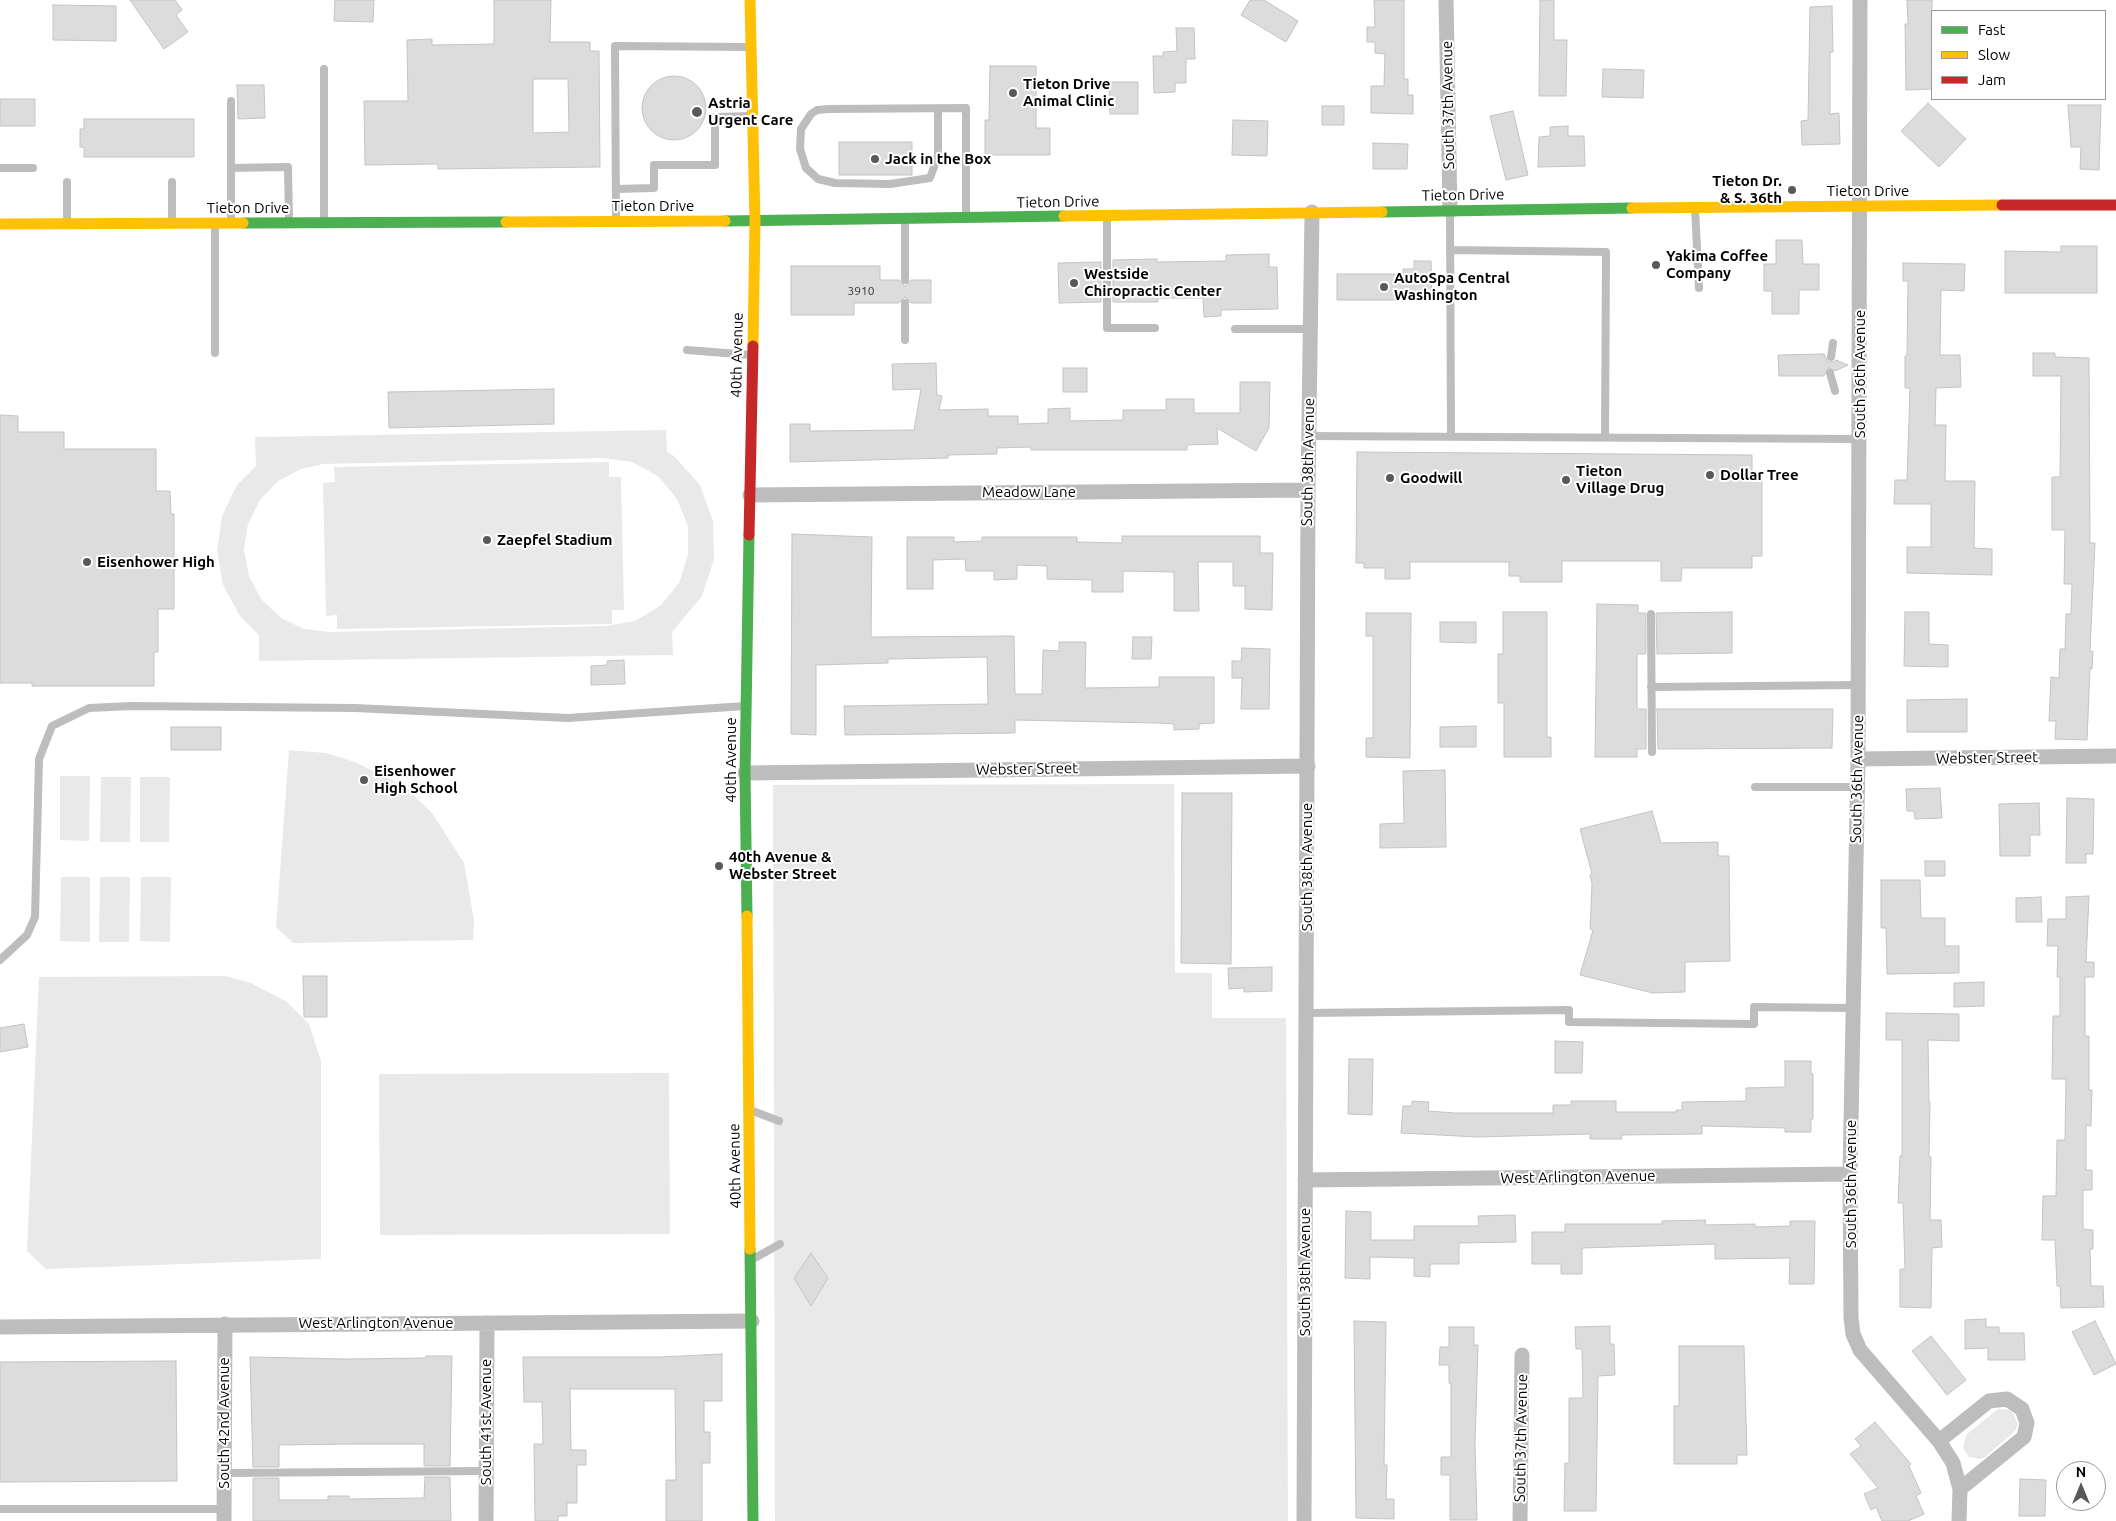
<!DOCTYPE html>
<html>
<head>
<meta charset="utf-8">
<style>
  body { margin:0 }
  #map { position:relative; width:2116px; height:1521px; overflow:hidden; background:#fff; font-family:Ubuntu,sans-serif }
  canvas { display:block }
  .legend { position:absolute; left:1931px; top:10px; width:175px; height:90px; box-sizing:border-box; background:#fff; border:1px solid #999; margin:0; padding:6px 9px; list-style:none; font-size:15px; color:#000 }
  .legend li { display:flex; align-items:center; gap:10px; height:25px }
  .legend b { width:25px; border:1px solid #999 }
  .north { position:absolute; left:2056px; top:1461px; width:50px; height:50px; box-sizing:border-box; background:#fff; border:1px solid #999; border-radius:50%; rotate:0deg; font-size:14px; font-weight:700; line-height:20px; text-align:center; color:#000 }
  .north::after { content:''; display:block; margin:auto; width:18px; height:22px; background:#595959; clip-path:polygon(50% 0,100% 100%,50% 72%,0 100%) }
</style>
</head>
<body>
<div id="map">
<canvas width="2116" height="1521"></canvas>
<ul class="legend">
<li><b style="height:6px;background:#4caf50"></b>Fast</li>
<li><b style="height:6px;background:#ffc107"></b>Slow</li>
<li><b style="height:6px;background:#c62828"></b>Jam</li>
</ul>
<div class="north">N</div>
</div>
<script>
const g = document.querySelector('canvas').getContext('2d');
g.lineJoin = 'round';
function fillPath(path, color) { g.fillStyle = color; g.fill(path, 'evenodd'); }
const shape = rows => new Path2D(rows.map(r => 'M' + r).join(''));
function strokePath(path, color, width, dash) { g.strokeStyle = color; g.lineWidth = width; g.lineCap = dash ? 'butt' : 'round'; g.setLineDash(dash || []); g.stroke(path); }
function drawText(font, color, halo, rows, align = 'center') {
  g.font = font + ' Ubuntu,sans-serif'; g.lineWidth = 4; g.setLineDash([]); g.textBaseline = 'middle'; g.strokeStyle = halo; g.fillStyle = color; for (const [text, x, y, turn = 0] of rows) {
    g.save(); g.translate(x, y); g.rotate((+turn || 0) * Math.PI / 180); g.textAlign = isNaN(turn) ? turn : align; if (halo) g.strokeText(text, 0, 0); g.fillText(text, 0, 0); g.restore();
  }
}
fillPath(shape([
  [666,430,667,452,674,456,700,485,713,521,714,559,702,596,672,632,673,655,259,661,259,635,240,616,223,585,217,551,222,516,237,485,256,466,255,437],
  [603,458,632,462,658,476,677,499,688,526,688,555,679,583,660,606,635,621,606,626,329,632,304,629,281,618,261,599,249,576,244,550,248,524,260,500,278,481,301,469,323,464],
  [609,462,609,477,621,477,624,610,612,610,612,624,337,629,337,615,326,616,323,483,335,482,334,467],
  [289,750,326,753,355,762,404,786,432,813,464,863,474,920,473,940,293,943,276,927],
  [60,776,90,776,89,841,60,840],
  [101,777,131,777,130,842,100,842],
  [140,777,170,777,169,842,140,842],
  [1174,784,1175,973,1212,973,1212,1018,1286,1018,1288,1521,775,1521,773,785],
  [61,877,90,877,90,942,60,941],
  [100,877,130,877,129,942,99,942],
  [141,877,171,877,170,942,140,941],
  [225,976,251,983,287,1002,309,1024,321,1061,321,1259,46,1269,27,1251,39,977],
  [669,1073,670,1234,380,1235,379,1074],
  [1998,1409,2010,1410,2014,1414,2018,1425,2015,1431,1985,1457,1980,1459,1969,1457,1963,1448,1966,1435]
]), '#e9e9e9');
const building = shape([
  [130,0,175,0,182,10,176,15,188,32,164,49,130,0],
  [335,0,374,0,373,22,334,21,335,0],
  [494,0,551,0,550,42,590,42,590,51,599,51,600,167,438,169,438,164,365,165,364,101,408,101,407,40,432,39,432,45,494,44,494,0],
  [533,79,568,79,569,132,533,133,533,79],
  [1250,0,1264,0,1298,21,1286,42,1241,15,1250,0],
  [1374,0,1404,0,1404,79,1408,79,1408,95,1413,95,1413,114,1371,113,1371,86,1384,86,1385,54,1375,53,1375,42,1367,42,1367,27,1375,27,1374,0],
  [1540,0,1554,0,1554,40,1567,40,1566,96,1539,96,1540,0],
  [1907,0,1932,0,1932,89,1906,90,1905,24,1908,24,1907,0],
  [53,5,116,6,116,41,53,40,53,5],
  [1832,6,1833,52,1830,52,1830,114,1839,113,1840,144,1802,145,1801,121,1808,120,1810,7,1832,6],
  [1176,28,1194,28,1195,59,1186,59,1186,83,1175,83,1175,92,1154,93,1153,56,1163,56,1163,52,1177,51,1176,28],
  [990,66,1036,66,1036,128,1050,128,1050,155,985,155,985,120,989,120,990,66],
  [1603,69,1644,70,1643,98,1602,97,1603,69],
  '642 108a32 32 0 1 1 64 0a32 32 0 1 1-64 0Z',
  [1109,82,1138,82,1138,114,1110,114,1109,82],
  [237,85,264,85,265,118,238,119,237,85],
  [0,99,35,99,35,126,0,126,0,99],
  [1928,103,1966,139,1939,167,1901,131,1928,103],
  [2068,105,2101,105,2099,170,2080,169,2081,147,2071,147,2068,105],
  [1322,106,1344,106,1344,125,1322,125,1322,106],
  [1513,111,1528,175,1506,180,1490,116,1513,111],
  [84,119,194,119,194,157,84,157,84,147,80,147,80,129,84,129,84,119],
  [1233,120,1268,121,1267,156,1232,155,1233,120],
  [1568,126,1568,136,1584,136,1585,166,1538,167,1539,137,1550,136,1550,127,1568,126],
  [839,142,912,142,912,175,839,175,839,142],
  [1373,143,1408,144,1407,169,1373,169,1373,143],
  [1776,240,1802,240,1803,264,1819,264,1819,290,1799,290,1799,314,1772,314,1772,291,1764,291,1764,264,1776,264,1776,240],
  [2061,246,2097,246,2097,293,2005,293,2005,251,2061,252,2061,246],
  [1269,254,1269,267,1277,267,1278,309,1221,310,1221,316,1204,317,1203,298,1158,298,1158,302,1113,302,1113,260,1157,259,1157,262,1226,261,1226,255,1269,254],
  [1414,261,1431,261,1432,300,1337,300,1337,274,1403,274,1403,269,1414,269,1414,261],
  [1101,262,1101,302,1059,303,1058,263,1101,262],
  [1903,263,1965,264,1964,291,1941,290,1940,355,1960,355,1961,387,1936,388,1935,425,1946,425,1945,481,1975,481,1974,548,1992,549,1992,575,1907,573,1907,547,1931,547,1931,504,1894,504,1895,480,1907,480,1910,388,1905,388,1905,356,1907,355,1908,281,1903,281,1903,263],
  [791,266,880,266,880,280,899,280,905,286,911,280,931,280,931,303,911,303,905,297,899,303,854,303,854,315,791,315,791,266],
  [2033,353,2055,353,2055,357,2089,358,2090,543,2095,543,2090,651,2093,651,2092,669,2090,668,2087,740,2055,739,2056,721,2049,721,2051,677,2059,678,2060,649,2065,649,2066,614,2071,614,2072,584,2064,584,2065,530,2052,530,2052,477,2060,477,2061,376,2033,376,2033,353],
  [1824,354,1828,362,1833,362,1836,360,1848,365,1835,371,1828,368,1824,376,1779,376,1778,355,1824,354],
  [936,363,937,395,942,396,939,410,988,409,988,416,1018,416,1018,424,1048,423,1048,409,1070,408,1070,421,1123,420,1123,410,1166,410,1166,399,1194,399,1194,413,1240,413,1240,382,1270,382,1269,428,1256,451,1217,428,1218,444,1187,445,1187,450,1031,450,1031,447,997,448,997,454,948,455,948,458,790,462,790,424,810,424,810,431,914,430,921,389,893,390,892,364,936,363],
  [1063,368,1087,368,1087,392,1063,392,1063,368],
  [554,389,554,424,389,428,388,392,554,389],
  [0,415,18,416,18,432,64,432,64,449,156,449,156,491,170,491,171,514,174,514,174,609,158,609,158,652,154,652,154,686,32,686,32,683,0,683,0,415],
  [1357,452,1752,455,1752,471,1762,472,1762,556,1752,556,1752,568,1682,568,1681,581,1661,581,1661,561,1562,561,1562,582,1520,582,1520,576,1509,576,1509,562,1410,562,1410,579,1385,579,1385,568,1364,568,1364,563,1356,563,1357,452],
  [792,534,872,537,871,637,1014,636,1015,694,1042,694,1043,650,1059,651,1059,642,1086,642,1085,688,1159,687,1159,677,1214,677,1214,723,1199,724,1199,729,1174,730,1174,724,1159,723,1015,720,1015,733,845,735,844,706,988,704,987,657,888,659,888,663,816,665,816,735,791,734,792,534],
  [1122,536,1260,536,1260,553,1273,553,1272,610,1245,609,1245,586,1233,586,1233,562,1198,562,1199,611,1174,611,1174,572,1123,571,1123,592,1092,592,1092,580,1047,579,1047,566,1017,565,1017,579,994,580,994,571,966,571,965,559,933,560,933,589,907,589,907,537,954,537,954,542,982,541,982,537,1077,537,1077,542,1122,543,1122,536],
  [1597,604,1638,605,1638,613,1646,613,1646,654,1637,654,1637,709,1646,709,1646,749,1637,749,1637,757,1595,757,1597,604],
  [1503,612,1547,612,1547,737,1551,737,1551,757,1504,757,1504,703,1498,703,1498,654,1503,654,1503,612],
  [1732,612,1732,653,1657,654,1656,613,1732,612],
  [1905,612,1929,612,1929,644,1948,645,1948,667,1904,666,1905,612],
  [1366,613,1411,613,1410,758,1366,757,1366,738,1373,738,1373,636,1366,636,1366,613],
  [1440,622,1476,622,1476,643,1440,642,1440,622],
  [1133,637,1152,637,1151,659,1132,659,1133,637],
  [1242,648,1270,649,1269,709,1241,709,1242,678,1232,678,1232,661,1241,661,1242,648],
  [624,660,625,684,591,685,591,666,607,665,607,661,624,660],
  [1967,699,1967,732,1907,732,1907,700,1967,699],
  [1657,709,1833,709,1832,748,1658,749,1657,709],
  [1476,726,1476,747,1440,747,1440,727,1476,726],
  [171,727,221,727,221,750,171,750,171,727],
  [1445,770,1446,847,1380,848,1380,824,1404,823,1403,771,1445,770],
  [1940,788,1942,818,1915,819,1914,811,1907,811,1906,789,1940,788],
  [1182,793,1232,793,1231,964,1181,963,1182,793],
  [2067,798,2094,799,2093,854,2086,854,2086,863,2066,863,2067,798],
  [2039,803,2040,835,2030,835,2030,856,2000,856,1999,804,2039,803],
  [1652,811,1661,843,1718,842,1718,856,1729,856,1730,961,1685,962,1685,992,1653,993,1580,975,1593,930,1590,929,1592,884,1590,875,1592,874,1580,829,1652,811],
  [1925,861,1945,861,1945,876,1925,876,1925,861],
  [1881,880,1920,880,1921,918,1945,918,1945,946,1959,946,1959,973,1887,974,1886,928,1881,928,1881,880],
  [2089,896,2086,962,2094,962,2094,977,2085,977,2085,1036,2089,1036,2089,1090,2092,1090,2091,1126,2086,1125,2086,1170,2092,1170,2092,1190,2083,1190,2083,1229,2093,1230,2093,1249,2090,1249,2091,1286,2103,1286,2104,1307,2061,1308,2060,1286,2057,1286,2055,1240,2042,1240,2043,1196,2056,1196,2057,1140,2065,1140,2066,1079,2052,1079,2053,1016,2060,1016,2060,977,2057,977,2058,946,2047,946,2048,919,2066,919,2066,897,2089,896],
  [2041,897,2042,922,2016,922,2016,898,2041,897],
  [1272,967,1272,991,1244,992,1244,988,1229,989,1228,968,1272,967],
  [303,976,327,976,327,1017,304,1017,303,976],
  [1984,982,1984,1006,1954,1007,1954,983,1984,982],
  [1886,1013,1959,1014,1959,1041,1928,1040,1929,1102,1930,1102,1929,1157,1931,1157,1930,1220,1941,1220,1942,1247,1932,1248,1931,1308,1900,1307,1900,1269,1905,1269,1903,1203,1898,1203,1900,1156,1902,1156,1902,1040,1886,1040,1886,1013],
  [24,1024,28,1047,0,1052,0,1028,24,1024],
  [1555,1041,1583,1042,1582,1073,1555,1073,1555,1041],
  [1349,1059,1373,1059,1372,1115,1348,1114,1349,1059],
  [1785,1061,1811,1061,1811,1074,1813,1074,1813,1119,1811,1119,1811,1132,1785,1132,1785,1128,1702,1126,1702,1134,1621,1135,1622,1139,1590,1139,1590,1134,1477,1137,1401,1133,1403,1106,1412,1106,1412,1101,1429,1102,1428,1111,1455,1113,1553,1113,1553,1105,1571,1105,1571,1101,1616,1101,1616,1112,1676,1112,1676,1110,1682,1110,1682,1102,1746,1101,1746,1088,1785,1087,1785,1061],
  [1346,1211,1371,1212,1371,1240,1414,1240,1414,1226,1479,1226,1478,1216,1515,1215,1516,1242,1459,1243,1459,1264,1430,1264,1430,1277,1414,1276,1414,1258,1370,1257,1370,1279,1345,1278,1346,1211],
  [1705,1220,1706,1225,1755,1224,1755,1227,1790,1226,1790,1221,1815,1221,1814,1284,1789,1284,1790,1258,1715,1259,1715,1244,1582,1248,1582,1274,1561,1274,1561,1264,1532,1264,1532,1232,1565,1232,1565,1224,1662,1224,1662,1221,1705,1220],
  [811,1253,828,1278,811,1306,794,1278,811,1253],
  [1986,1319,1986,1327,1999,1327,1999,1333,2024,1333,2025,1360,1988,1360,1988,1348,1965,1349,1965,1320,1986,1319],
  [1354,1321,1386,1322,1384,1465,1387,1465,1386,1499,1394,1499,1394,1519,1356,1518,1354,1321],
  [2095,1321,2116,1364,2094,1375,2072,1332,2095,1321],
  [1610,1326,1610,1344,1614,1344,1615,1375,1598,1376,1596,1511,1564,1511,1565,1463,1569,1463,1569,1398,1583,1398,1582,1349,1576,1349,1575,1327,1610,1326],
  [1449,1327,1474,1327,1474,1345,1478,1345,1475,1445,1477,1520,1450,1520,1450,1475,1441,1475,1441,1457,1451,1457,1451,1384,1449,1383,1449,1365,1439,1365,1440,1347,1449,1347,1449,1327],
  [1931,1336,1966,1380,1947,1395,1912,1351,1931,1336],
  [1679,1346,1744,1346,1747,1455,1737,1455,1737,1464,1674,1464,1674,1406,1679,1406,1679,1346],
  [722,1354,722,1401,704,1401,704,1432,710,1432,710,1463,702,1463,702,1521,666,1521,666,1480,676,1480,675,1389,570,1389,571,1450,586,1450,586,1465,577,1465,577,1503,567,1503,567,1516,558,1516,558,1521,535,1521,534,1444,543,1444,542,1402,524,1402,523,1357,660,1357,722,1354],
  [426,1356,452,1356,450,1466,424,1466,424,1444,350,1444,279,1445,279,1467,253,1467,250,1357,345,1359,426,1358,426,1356],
  [176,1361,177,1481,0,1482,0,1362,176,1361],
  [1875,1422,1911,1464,1909,1466,1921,1493,1916,1496,1924,1514,1908,1521,1882,1521,1876,1507,1871,1510,1864,1494,1878,1488,1850,1454,1861,1446,1855,1439,1875,1422],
  [425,1477,450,1477,451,1521,253,1521,253,1478,279,1478,279,1500,328,1500,328,1496,349,1496,349,1499,424,1498,425,1477],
  [2020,1479,2046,1480,2045,1516,2019,1516,2020,1479]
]);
fillPath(building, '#dcdcdc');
strokePath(building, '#c4c4c4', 1);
strokePath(shape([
  [231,101,231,221],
  [938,108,938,156,930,178,890,184,835,183,818,179,806,168,800,149,801,129,811,114,817,110,829,109,966,108,966,217],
  [0,168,33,168],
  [231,168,288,167,289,223],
  [67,182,67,222],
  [172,182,172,223],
  [616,189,654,188,654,165,715,165,715,117,750,116],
  [1695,208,1699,288],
  [1450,211,1451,436],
  [1107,216,1107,328,1155,328],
  [616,220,615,46,750,47],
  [905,220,905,280],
  [324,221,324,69],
  [1450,250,1606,252,1605,437],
  [905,303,905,340],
  [1235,329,1310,329],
  [687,350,750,355],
  [215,353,215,223],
  [1831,357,1833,343],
  [1830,373,1835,391],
  [1309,436,1860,439],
  [1651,614,1652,752],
  [1651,687,1859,685],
  [1755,787,1858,787],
  [0,960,27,935,35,917,39,759,52,726,89,708,131,706,355,708,568,718,745,706],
  [1306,1013,1569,1010,1569,1022,1754,1024,1754,1007,1853,1008],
  [750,1110,779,1121],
  [753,1259,780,1244],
  [224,1473,486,1471],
  [0,1509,224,1509]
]), '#bdbdbd', 8);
strokePath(shape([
  [1446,0,1450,211],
  [1860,0,1858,759,1850,1174,1851,1318,1853,1334,1860,1350,1939,1441,1953,1463,1960,1489,1959,1521],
  [750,495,1308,490],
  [1858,759,2116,756],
  [745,773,1308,766],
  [1305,1180,1850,1174],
  [0,1327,752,1321],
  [1939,1441,1989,1401,2007,1399,2022,1409,2027,1423,2024,1437,1960,1489],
  [224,1521,225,1324],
  [486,1521,487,1323],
  [1304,1521,1308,490,1312,212],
  [1520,1521,1522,1355]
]), '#bdbdbd', 15);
strokePath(shape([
  [1382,212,1632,208],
  [725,221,1064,216],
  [243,223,506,222],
  [747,916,745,773,749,535],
  [750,1249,753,1521]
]), '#4caf50', 11);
strokePath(shape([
  [750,0,755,221,753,346],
  [1632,208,2002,205],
  [1064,216,1382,212],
  [506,222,725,221],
  [0,224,243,223],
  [747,916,750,1249]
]), '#ffc107', 11);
strokePath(shape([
  [2002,205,2116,205],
  [749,535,753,346]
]), '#c62828', 11);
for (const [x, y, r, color] of [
  [1013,93,5,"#595959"],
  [697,112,6,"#595959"],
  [875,159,5,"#595959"],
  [1792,190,5,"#595959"],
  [1656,265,5,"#595959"],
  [1074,283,5,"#595959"],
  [1384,287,5,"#595959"],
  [1710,475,5,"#595959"],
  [1390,478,5,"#595959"],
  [1566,480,5,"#595959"],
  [487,540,5,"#595959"],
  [87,562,5,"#595959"],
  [364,780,5,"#595959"],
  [719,866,5,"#595959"]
]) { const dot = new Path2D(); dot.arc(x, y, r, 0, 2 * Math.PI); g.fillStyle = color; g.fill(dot); strokePath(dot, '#fff', 2); }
drawText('12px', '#373737', null, [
  ["3910",861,291]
]);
drawText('bold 15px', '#000', '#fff', [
  ["Tieton Drive",1023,84],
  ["Animal Clinic",1023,101],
  ["Astria",708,103],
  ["Urgent Care",708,120],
  ["Jack in the Box",885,159],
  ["Tieton Dr.",1782,181,"right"],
  ["& S. 36th",1782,198,"right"],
  ["Yakima Coffee",1666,256],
  ["Company",1666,273],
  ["Westside",1084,274],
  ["Chiropractic Center",1084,291],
  ["AutoSpa Central",1394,278],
  ["Washington",1394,295],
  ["Tieton",1576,471],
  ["Village Drug",1576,488],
  ["Dollar Tree",1720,475],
  ["Goodwill",1400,478],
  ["Zaepfel Stadium",497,540],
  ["Eisenhower High",97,562],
  ["Eisenhower",374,771],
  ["High School",374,788],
  ["40th Avenue &",729,857],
  ["Webster Street",729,874]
], 'left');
drawText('15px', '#000', '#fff', [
  ["South 37th Avenue",1448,105,-91],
  ["Tieton Drive",1868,191],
  ["Tieton Drive",1463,195,-1],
  ["Tieton Drive",1058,202,-1],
  ["Tieton Drive",653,206],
  ["Tieton Drive",248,208],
  ["40th Avenue",737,355,-89],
  ["South 36th Avenue",1860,374,-90],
  ["South 38th Avenue",1308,462,-89],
  ["Meadow Lane",1029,492],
  ["Webster Street",1987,758,-1],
  ["40th Avenue",731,760,-90],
  ["Webster Street",1027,769,-1],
  ["South 36th Avenue",1857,779,-89],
  ["South 38th Avenue",1307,867,-90],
  ["40th Avenue",735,1166,-91],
  ["West Arlington Avenue",1578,1177,-1],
  ["South 36th Avenue",1851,1184,-90],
  ["South 38th Avenue",1305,1272,-90],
  ["West Arlington Avenue",376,1323],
  ["South 41st Avenue",486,1422,-90],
  ["South 42nd Avenue",224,1423,-90],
  ["South 37th Avenue",1521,1438,-89]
]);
</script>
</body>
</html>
